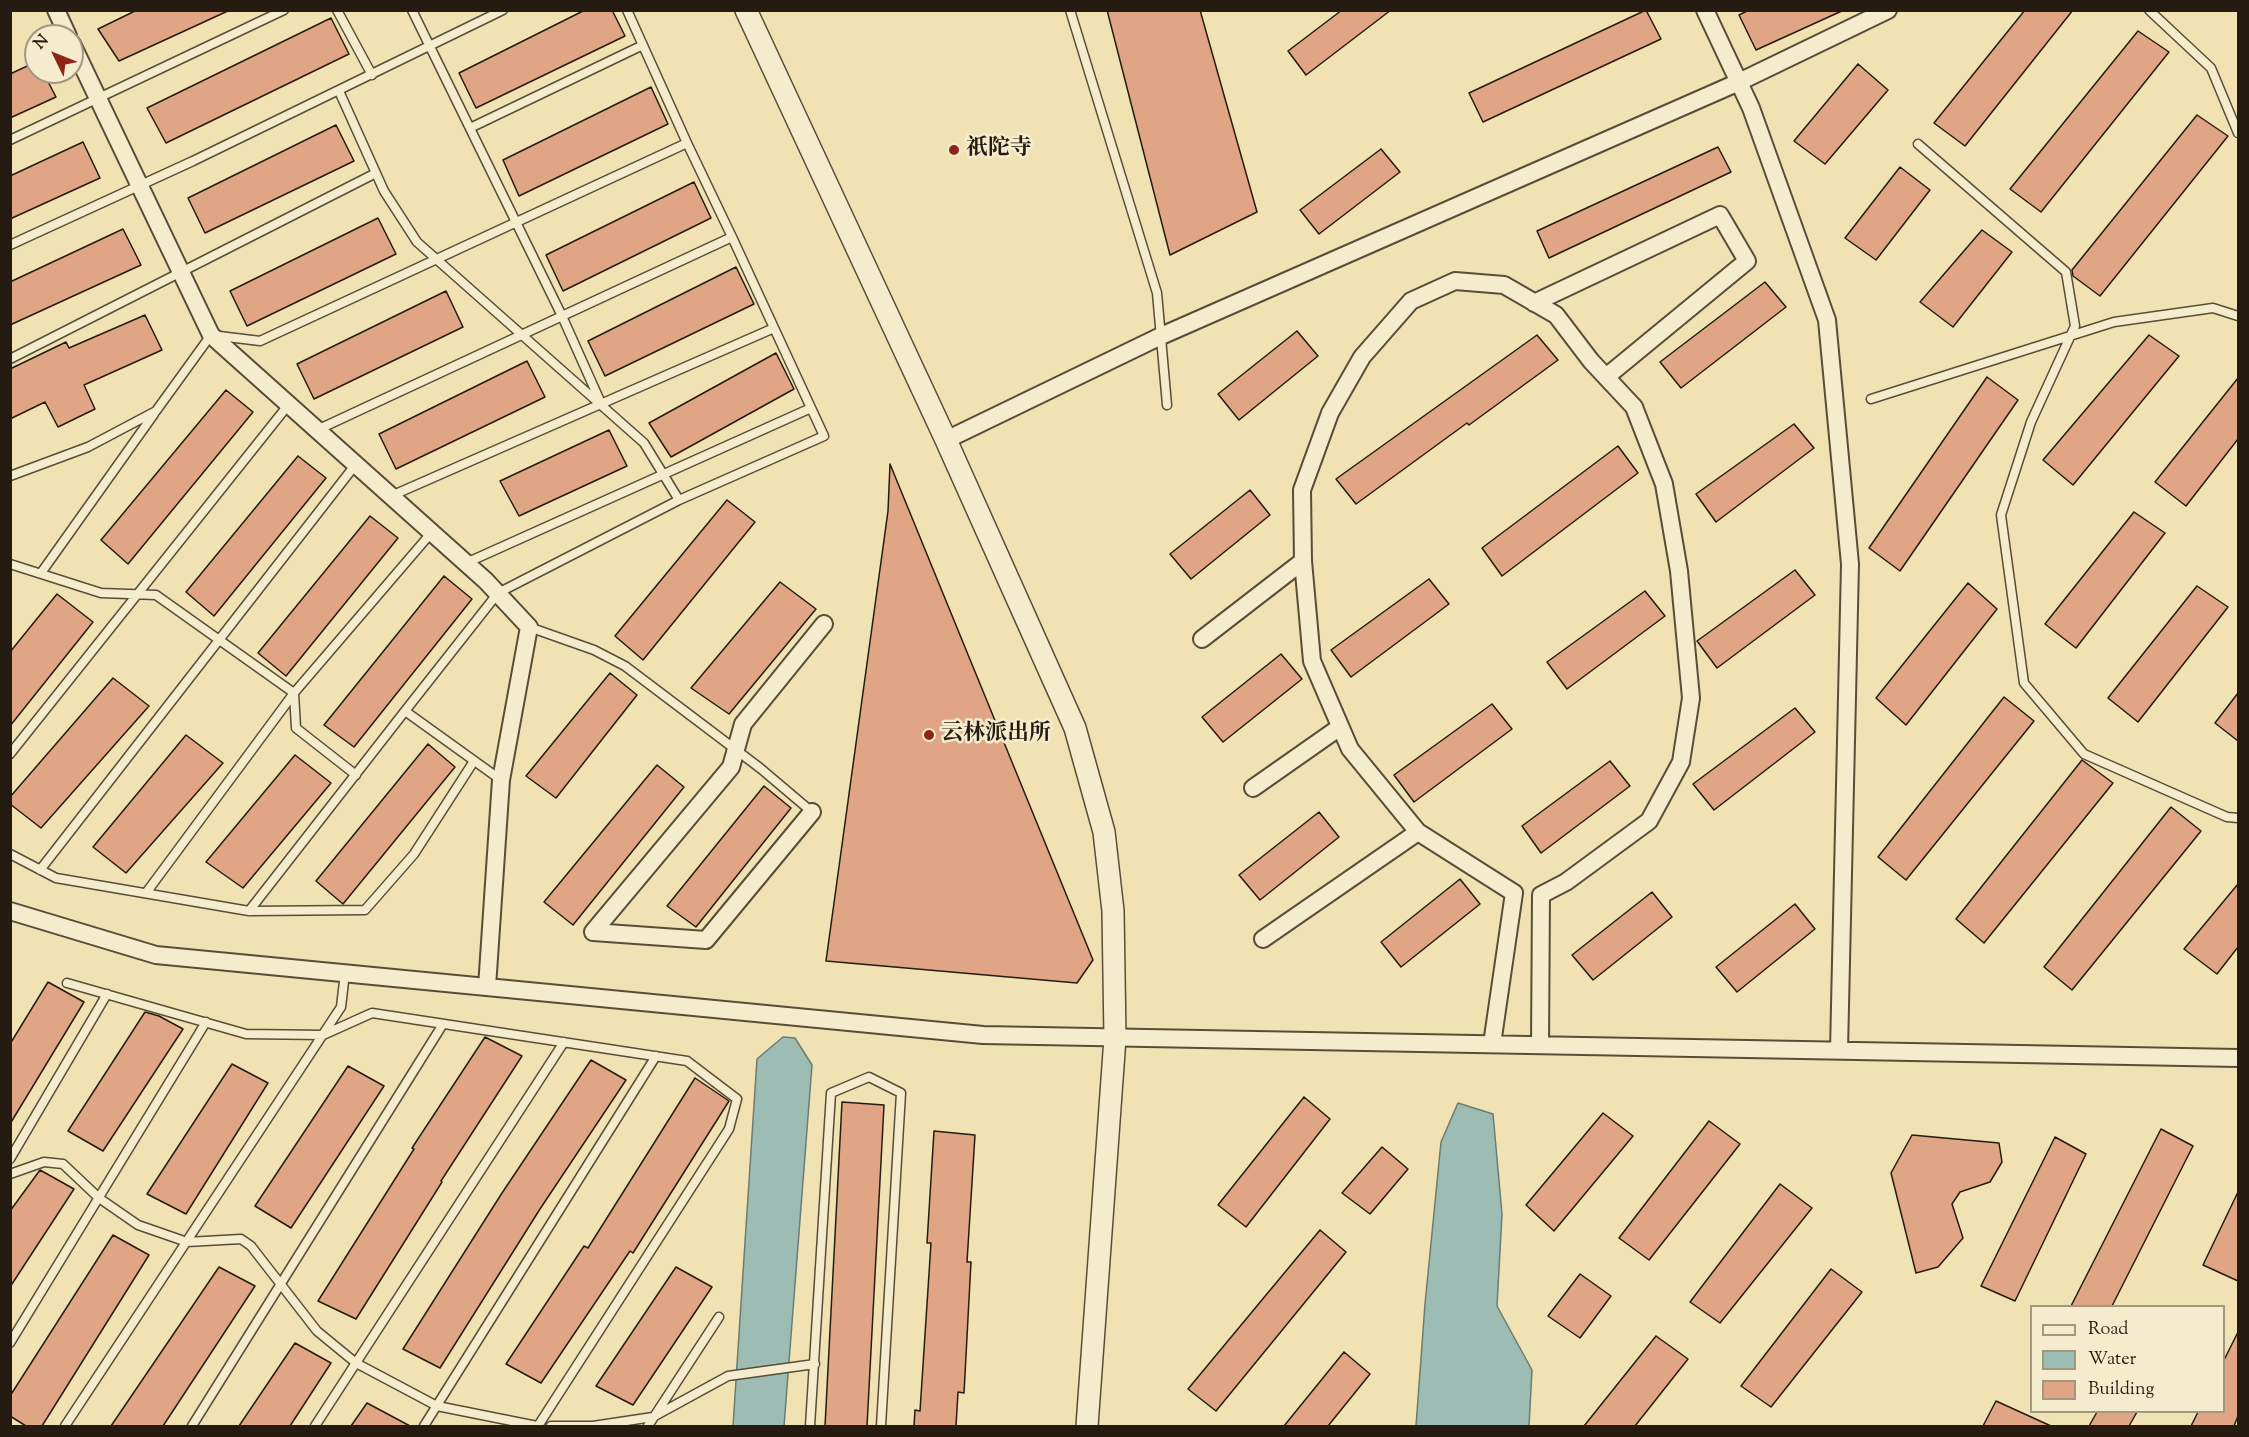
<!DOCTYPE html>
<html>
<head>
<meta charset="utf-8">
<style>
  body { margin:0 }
  #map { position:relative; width:2249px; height:1437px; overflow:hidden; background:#f0e2b2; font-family:"Sorts Mill Goudy",serif }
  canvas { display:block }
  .frame { position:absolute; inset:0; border:12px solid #251b11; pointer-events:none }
  .legend { position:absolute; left:2030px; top:1305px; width:195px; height:108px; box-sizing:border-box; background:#f5eccd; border:2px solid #a29882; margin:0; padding:8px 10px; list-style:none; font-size:18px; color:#251b11 }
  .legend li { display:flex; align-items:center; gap:12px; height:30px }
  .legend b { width:30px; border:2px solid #a29882 }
  .north { position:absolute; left:24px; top:24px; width:60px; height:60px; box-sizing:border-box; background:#f5eccd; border:2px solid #a29882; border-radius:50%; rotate:313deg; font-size:16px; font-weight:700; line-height:24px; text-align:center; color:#251b11 }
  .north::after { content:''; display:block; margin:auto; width:21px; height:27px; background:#8f2418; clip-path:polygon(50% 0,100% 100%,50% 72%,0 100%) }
</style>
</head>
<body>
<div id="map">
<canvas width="2249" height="1437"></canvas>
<div class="frame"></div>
<ul class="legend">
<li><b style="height:8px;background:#f5eccd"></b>Road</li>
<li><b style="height:16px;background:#9cbcb4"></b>Water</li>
<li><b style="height:16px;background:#dfa584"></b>Building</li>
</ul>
<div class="north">N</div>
</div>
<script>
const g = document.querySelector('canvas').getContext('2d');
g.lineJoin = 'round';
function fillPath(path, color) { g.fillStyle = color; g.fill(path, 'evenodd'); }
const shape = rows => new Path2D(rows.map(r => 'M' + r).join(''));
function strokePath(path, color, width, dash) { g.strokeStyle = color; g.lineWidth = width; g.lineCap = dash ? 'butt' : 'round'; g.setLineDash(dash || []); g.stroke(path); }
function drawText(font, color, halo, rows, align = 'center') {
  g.font = font + ' "Sorts Mill Goudy","Noto Serif SC",serif'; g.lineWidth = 5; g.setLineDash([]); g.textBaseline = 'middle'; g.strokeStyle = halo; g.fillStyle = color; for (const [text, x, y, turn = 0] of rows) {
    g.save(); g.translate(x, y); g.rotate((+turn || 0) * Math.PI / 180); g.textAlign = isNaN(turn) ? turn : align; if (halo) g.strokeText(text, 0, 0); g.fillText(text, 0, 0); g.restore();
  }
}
const water = shape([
  [783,1037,795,1038,812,1065,784,1426,733,1426,757,1059,783,1037],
  [1458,1103,1493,1114,1502,1214,1497,1306,1532,1370,1529,1426,1416,1426,1425,1304,1441,1142,1458,1103]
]);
fillPath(water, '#9cbcb4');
strokePath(water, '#6c7c73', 1.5);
const building = shape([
  [137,10,230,10,119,61,98,29,137,10],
  [585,10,612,10,625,36,476,108,459,73,585,10],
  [1107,10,1200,10,1257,212,1170,255,1107,10],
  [1342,10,1391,10,1306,75,1288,51,1342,10],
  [1646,10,1661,39,1483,122,1469,93,1646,10],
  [1749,10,1844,10,1756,50,1739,15,1749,10],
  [2025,10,2073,10,1965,146,1934,123,2025,10],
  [331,18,349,54,166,143,147,108,331,18],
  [2138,31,2169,52,2041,212,2010,189,2138,31],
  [36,62,36,72,43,72,56,97,10,118,10,74,36,62],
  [1858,64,1888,90,1825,164,1794,141,1858,64],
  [651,87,668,124,519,196,503,160,651,87],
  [2197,115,2228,136,2100,296,2073,276,2072,270,2197,115],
  [336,125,354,161,205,233,188,198,336,125],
  [83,142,100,178,10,219,10,176,83,142],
  [1718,147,1731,172,1549,258,1537,231,1718,147],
  [1381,149,1400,172,1319,234,1300,210,1381,149],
  [1900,167,1930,190,1876,260,1845,238,1900,167],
  [694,182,711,218,563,291,546,255,694,182],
  [378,218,396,254,247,326,230,291,378,218],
  [123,229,141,265,10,325,10,282,123,229],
  [1982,230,2012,252,1953,327,1920,302,1982,230],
  [736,267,754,304,605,376,588,341,736,267],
  [1765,282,1786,307,1681,388,1660,362,1765,282],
  [446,291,463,327,314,399,297,364,446,291],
  [145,315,162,350,84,385,95,409,58,427,45,402,10,419,10,369,66,342,69,348,145,315],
  [1297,331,1318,356,1239,420,1218,394,1297,331],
  [1537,335,1558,360,1469,425,1467,423,1356,504,1336,479,1537,335],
  [2149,335,2179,356,2073,485,2043,460,2149,335],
  [776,353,794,389,671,457,649,423,776,353],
  [527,361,545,397,396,469,379,434,527,361],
  [1987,377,2018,400,1900,571,1869,548,1987,377],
  [2238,378,2238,439,2186,506,2155,482,2238,378],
  [226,390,253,412,128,564,101,540,226,390],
  [1794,424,1814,448,1716,522,1696,494,1794,424],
  [609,430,627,466,519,516,500,481,609,430],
  [1618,446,1638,473,1502,576,1482,548,1618,446],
  [298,456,326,478,214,616,186,592,298,456],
  [890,464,1093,960,1077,983,826,961,888,511,890,464],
  [1250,490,1270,515,1191,579,1170,554,1250,490],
  [727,500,755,522,643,660,615,636,727,500],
  [2134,512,2165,533,2076,648,2045,624,2134,512],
  [370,516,398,538,286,676,258,653,370,516],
  [1795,570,1815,595,1717,668,1697,641,1795,570],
  [444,576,472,599,354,747,324,725,444,576],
  [1429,579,1449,604,1351,677,1331,650,1429,579],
  [780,582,816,609,729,714,691,688,780,582],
  [1968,583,1997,609,1906,725,1876,698,1968,583],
  [2197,586,2228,607,2138,722,2108,698,2197,586],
  [1645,591,1665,616,1567,689,1547,662,1645,591],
  [57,594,93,622,10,726,10,652,57,594],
  [1281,654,1302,679,1223,742,1202,717,1281,654],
  [610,673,637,695,556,798,526,776,610,673],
  [113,678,149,706,41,828,10,804,10,797,113,678],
  [2238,693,2238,741,2215,723,2238,693],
  [2004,697,2034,721,1906,880,1878,857,2004,697],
  [1492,704,1512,729,1414,802,1394,775,1492,704],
  [1795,708,1815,732,1714,810,1693,784,1795,708],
  [186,735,223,763,126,873,93,847,186,735],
  [428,744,455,767,343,904,316,881,428,744],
  [295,755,331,783,243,888,206,862,295,755],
  [2082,760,2113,783,1984,943,1956,919,2082,760],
  [1610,761,1630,786,1541,853,1522,826,1610,761],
  [657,765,684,787,573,925,544,902,657,765],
  [764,786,791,808,696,927,667,906,764,786],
  [2171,807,2201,831,2072,990,2044,967,2171,807],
  [1319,812,1339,837,1260,900,1239,875,1319,812],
  [1460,879,1480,904,1401,967,1381,942,1460,879],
  [2238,884,2238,947,2217,974,2184,949,2238,884],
  [1652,892,1672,917,1593,980,1572,955,1652,892],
  [1795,904,1815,929,1737,992,1716,967,1795,904],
  [48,982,84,1002,10,1124,10,1044,48,982],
  [145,1012,159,1016,183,1029,103,1151,68,1131,145,1012],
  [485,1037,522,1056,441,1181,442,1182,356,1319,318,1301,414,1149,412,1148,485,1037],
  [591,1060,626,1080,540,1209,440,1368,403,1349,502,1193,591,1060],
  [232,1064,268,1083,186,1214,147,1194,232,1064],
  [348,1066,384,1086,291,1228,255,1206,348,1066],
  [695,1078,729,1101,633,1253,630,1251,541,1383,506,1364,584,1246,588,1248,695,1078],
  [1304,1097,1330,1119,1246,1227,1218,1205,1304,1097],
  [842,1102,884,1105,867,1426,825,1426,842,1102],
  [1603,1113,1633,1136,1554,1231,1526,1205,1603,1113],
  [1709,1121,1740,1144,1649,1260,1619,1238,1709,1121],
  [2161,1129,2193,1146,2112,1306,2071,1306,2161,1129],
  [934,1131,975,1135,967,1262,971,1262,964,1393,958,1392,956,1426,914,1426,915,1410,920,1411,931,1243,927,1243,934,1131],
  [1912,1135,1999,1143,2002,1162,1990,1182,1960,1192,1952,1204,1963,1238,1938,1267,1916,1273,1891,1173,1912,1135],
  [2055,1137,2086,1154,2015,1301,1981,1286,2055,1137],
  [1382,1147,1408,1169,1370,1214,1342,1193,1382,1147],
  [40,1170,74,1189,10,1287,10,1211,40,1170],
  [1780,1184,1812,1208,1720,1323,1690,1302,1780,1184],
  [2238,1192,2238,1281,2203,1265,2238,1192],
  [1320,1230,1346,1252,1216,1411,1188,1389,1320,1230],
  [113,1235,149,1255,42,1426,26,1426,10,1416,10,1396,113,1235],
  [219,1267,255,1286,163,1426,111,1426,219,1267],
  [676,1267,712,1287,633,1405,596,1386,676,1267],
  [1831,1269,1862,1292,1771,1407,1741,1386,1831,1269],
  [1580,1274,1611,1296,1580,1338,1548,1316,1580,1274],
  [2238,1332,2238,1416,2234,1426,2191,1426,2198,1412,2223,1412,2223,1362,2238,1332],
  [1656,1336,1688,1359,1635,1426,1584,1426,1656,1336],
  [295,1343,331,1363,290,1426,239,1426,295,1343],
  [1344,1352,1370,1374,1328,1426,1284,1426,1344,1352],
  [1996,1401,2051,1426,1983,1426,1996,1401],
  [367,1403,410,1426,351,1426,367,1403],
  [2097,1412,2137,1412,2129,1426,2089,1426,2097,1412]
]);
fillPath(building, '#dfa584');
strokePath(building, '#251b11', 1.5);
const service = shape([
  [337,10,372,75],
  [412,10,562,316,600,401],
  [1070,10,1157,293,1167,405],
  [2149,10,2211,68,2238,133],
  [339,91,384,191,417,242,644,443,679,500],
  [470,128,643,45],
  [10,140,284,10],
  [1918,144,2066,272,2075,326,2031,422,2001,515,2024,683,2084,754,2227,817,2238,818],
  [10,245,193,161,503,10],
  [10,359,376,173],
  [1871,399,2114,322,2213,308,2238,316],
  [317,430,732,237,687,143],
  [10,476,88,447,156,411,211,335,260,341,687,143,627,10],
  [391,496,774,328],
  [466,563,811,408],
  [10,564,101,593,156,595,294,693,296,728,356,775],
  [41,573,154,414],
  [529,627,594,650,625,666,760,768,812,812],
  [405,711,498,593,679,500,824,436,732,237],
  [10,754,289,404],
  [10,854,56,878,249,911,365,910,414,854,474,761],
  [40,870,356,464],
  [146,893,294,693,432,532],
  [249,911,405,711,501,780],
  [67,983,246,1034,323,1035,372,1013,687,1061,737,1099,729,1129,538,1426],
  [10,1159,107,994],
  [10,1174,44,1162,63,1164,99,1198,138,1225,187,1242,241,1239,251,1246,317,1331,356,1363,437,1406,537,1426],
  [10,1343,206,1022],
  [65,1426,341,1007,345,973],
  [192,1426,443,1024],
  [315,1426,564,1042],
  [424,1426,656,1056],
  [551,1426,593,1426,653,1417,728,1376,815,1364],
  [648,1426,719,1317],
  [810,1426,831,1093,869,1077,901,1093,881,1426]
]);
const minor = shape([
  [56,10,68,36],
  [1705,10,1751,108,1827,320,1850,564,1839,1050],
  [72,44,211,335,486,581,529,627,501,780,487,987],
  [1534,303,1720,215,1747,261,1606,377],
  [946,440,1161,336,1739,82,1888,10],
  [1202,639,1303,561],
  [1253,788,1340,727],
  [1418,832,1514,893,1492,1044],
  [10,911,156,955,983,1035,2238,1058],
  [593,932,731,767,743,724,824,624],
  [593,932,706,940,812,812],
  [1263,939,1418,832,1350,749,1312,661,1303,561,1302,490,1330,413,1362,357,1411,301,1455,281,1504,285,1556,315,1591,361,1634,407,1664,484,1679,571,1691,698,1681,762,1649,821,1566,882,1541,895,1540,1045]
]);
const tertiary = shape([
  [746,10,946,440,1075,728,1104,832,1113,911,1115,1038,1087,1426]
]);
strokePath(service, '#584d39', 11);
strokePath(minor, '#584d39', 20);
strokePath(tertiary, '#584d39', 24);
strokePath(service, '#f5eccd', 8);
strokePath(minor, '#f5eccd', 16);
strokePath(tertiary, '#f5eccd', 21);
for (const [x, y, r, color] of [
  [954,150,6,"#8f2418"],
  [929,735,6,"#8f2418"]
]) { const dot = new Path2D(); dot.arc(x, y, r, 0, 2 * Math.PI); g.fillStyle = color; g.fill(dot); strokePath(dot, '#f5eccd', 2); }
drawText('bold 22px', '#251b11', '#f5eccd', [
  ["祇陀寺",966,150],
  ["云林派出所",941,735]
], 'left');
</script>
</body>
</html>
